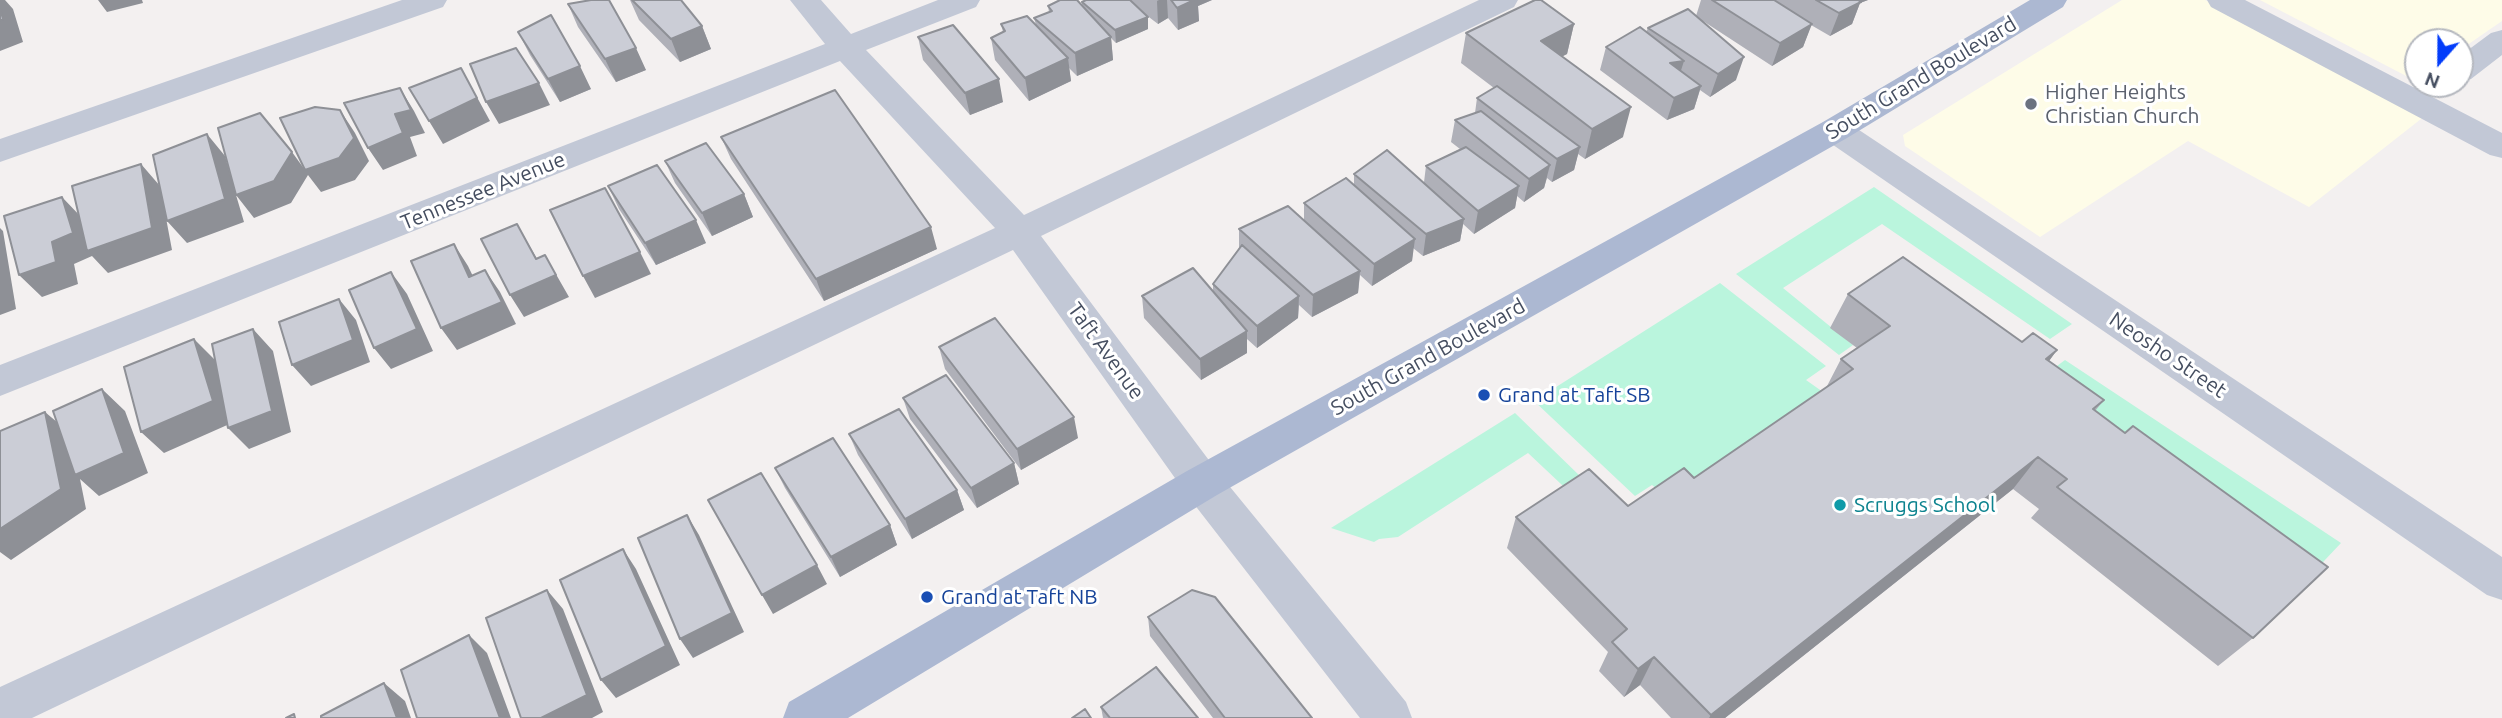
<!DOCTYPE html>
<html>
<head>
<meta charset="utf-8">
<style>
  body { margin:0 }
  #map { position:relative; width:2502px; height:718px; overflow:hidden; background:#f3f0f0; font-family:Ubuntu,sans-serif }
  canvas { display:block }
  .north { position:absolute; left:2404px; top:28px; width:70px; height:70px; box-sizing:border-box; background:#fff; border:2px solid #b5b8bf; border-radius:50%; rotate:201deg; font-size:19px; font-weight:700; line-height:28px; text-align:center; color:#454e60 }
  .north::after { content:''; display:block; margin:auto; width:24px; height:32px; background:#033dfa; clip-path:polygon(50% 0,100% 100%,50% 72%,0 100%) }
</style>
</head>
<body>
<div id="map">
<canvas width="2502" height="718"></canvas>
<div class="north">N</div>
</div>
<script>
const g = document.querySelector('canvas').getContext('2d');
g.lineJoin = 'round';
function fillPath(path, color) { g.fillStyle = color; g.fill(path, 'evenodd'); }
const shape = rows => new Path2D(rows.map(r => 'M' + r).join(''));
function strokePath(path, color, width, dash) { g.strokeStyle = color; g.lineWidth = width; g.lineCap = dash ? 'butt' : 'round'; g.setLineDash(dash || []); g.stroke(path); }
function drawText(font, color, halo, rows, align = 'center') {
  g.font = font + ' Ubuntu,sans-serif'; g.lineWidth = 6; g.setLineDash([]); g.textBaseline = 'middle'; g.strokeStyle = halo; g.fillStyle = color; for (const [text, x, y, turn = 0] of rows) {
    g.save(); g.translate(x, y); g.rotate((+turn || 0) * Math.PI / 180); g.textAlign = isNaN(turn) ? turn : align; if (halo) g.strokeText(text, 0, 0); g.fillText(text, 0, 0); g.restore();
  }
}
fillPath(shape([
  [2122,0,2205,0,2426,115,2309,207,2188,141,2040,237,1905,146,1903,135],
  [2260,0,2502,0,2502,21,2460,50,2460,42,2418,42,2418,78,2414,80]
]), '#fefce8');
fillPath(shape([
  [1874,187,2072,324,2050,339,1882,224,1783,288,1853,345,1839,355,1736,274],
  [1720,283,1826,366,1806,380,1823,392,1670,499,1652,485,1635,496,1534,401],
  [2065,360,2341,543,2291,596,2022,392],
  [1515,413,1615,510,1578,500,1528,453,1398,537,1379,539,1374,542,1331,528]
]), '#baf5dd');
fillPath(shape([
  [402,0,447,0,443,7,0,162,0,139,402,0],
  [790,0,821,0,851,34,938,0,980,0,976,7,866,50,1024,215,1479,0,1518,0,1514,7,1041,236,1217,471,1406,702,1412,718,1360,718,1187,495,1013,250,32,718,0,718,0,687,995,228,840,61,0,396,0,365,825,44,790,0],
  [2207,0,2245,0,2502,133,2502,158,2490,155,2211,7,2207,0],
  [2502,30,2502,55,2471,79,2460,82,2460,56,2491,33,2502,30],
  [1835,119,1847,122,2502,557,2502,600,2487,595,1823,138,1818,130,1823,122,1835,119]
]), '#c2c8d6');
fillPath(shape([
  [2030,0,2067,0,2063,7,1847,138,1217,495,848,718,783,718,789,702,1187,471,1823,122,2030,0]
]), '#acb8d2');
fillPath(shape([
  [630,0,681,0,702,26,711,49,680,62,639,20],
  [1086,0,1212,0,1198,6,1199,21,1178,30,1168,18,1158,24,1141,11,1148,29,1116,43,1111,38,1113,60,1077,76,1069,68,1071,81,1029,101,995,60,991,38,1003,32,1001,24,1036,25,1034,18,1049,12,1048,6,1082,6,1082,2],
  [1701,0,1868,0,1860,3,1852,24,1830,36,1811,25,1803,47,1772,66,1703,21,1736,80,1710,97,1700,90,1694,109,1667,120,1600,70,1606,47,1646,32,1648,28,1696,16],
  [568,4,646,70,616,82,578,27],
  [1574,24,1567,54,1562,56,1623,137,1585,159,1578,154,1574,170,1552,182,1547,178,1544,188,1524,202,1517,196,1515,208,1474,234,1463,224,1460,241,1423,256,1413,248,1412,261,1372,286,1360,275,1358,293,1312,317,1299,305,1298,318,1257,348,1247,339,1247,353,1201,380,1144,318,1142,296,1213,291,1213,284,1239,248,1239,229,1304,220,1304,203,1354,185,1354,174,1424,182,1426,166,1460,149,1451,142,1455,120,1475,113,1477,98,1494,88,1461,63,1466,33],
  [518,32,591,89,560,102,530,55],
  [918,37,1003,102,970,115,923,60],
  [721,137,937,249,824,301,731,159],
  [665,161,744,194,753,217,712,236,675,183],
  [608,186,706,243,656,265,619,209],
  [1848,294,2022,342,2057,350,2049,361,2104,400,2095,411,2253,638,2218,666,2031,518,2039,509,2013,489,1725,718,1671,718,1640,685,1624,697,1599,671,1608,652,1507,548,1516,517,1628,506,1694,478,1826,388,1841,359,1857,348,1830,328],
  [939,347,1078,438,1021,470,945,369],
  [903,398,1014,463,1019,484,977,508,910,419],
  [849,434,957,490,964,510,912,539,858,455],
  [775,468,890,525,897,545,840,577,785,488],
  [1148,617,1312,718,1213,718,1150,636],
  [1101,707,1198,718,1103,718]
]), '#afb0b8');
fillPath(shape([
  [0,0,5,0,13,9,23,42,0,51],
  [98,0,142,0,143,3,107,12],
  [1159,0,1167,0,1168,18,1158,24,1157,1],
  [1194,0,1212,0,1198,6,1199,21,1178,30,1177,8],
  [1848,0,1868,0,1860,3,1852,24,1830,36,1839,13],
  [1148,17,1148,29,1116,43,1115,30],
  [1574,24,1567,54,1535,71,1541,41],
  [1812,24,1803,47,1772,66,1780,43],
  [702,26,711,49,680,62,671,39],
  [1111,37,1113,60,1077,76,1075,53],
  [636,48,646,70,616,82,605,59],
  [1744,57,1736,80,1710,97,1718,74],
  [1068,58,1071,81,1029,101,1025,78],
  [1684,61,1677,83,1670,63],
  [580,66,591,89,560,102,548,79],
  [461,68,490,121,443,144,429,121],
  [999,79,1003,102,970,115,965,93],
  [539,83,550,105,499,124,486,102],
  [1701,86,1694,109,1667,120,1674,98],
  [400,88,414,111,425,133,410,137,417,156,383,170,368,148,395,114],
  [1631,107,1623,137,1585,159,1592,129],
  [340,110,355,133,369,161,355,180,321,192,308,175,291,203,254,218,236,195,244,222,187,243,167,221,207,134,225,156,236,195,292,152,305,170],
  [1580,147,1574,170,1552,182,1557,159],
  [141,164,160,186,172,250,108,273,92,256,74,264,78,284,42,297,19,275,52,242,62,197,83,219],
  [1550,165,1544,188,1524,202,1529,179],
  [1519,186,1515,208,1474,234,1478,211],
  [744,194,753,217,712,236,702,213],
  [1464,219,1460,241,1423,256,1426,234],
  [696,220,706,243,656,265,645,243],
  [517,224,548,278,545,255,569,297,524,317,510,295,536,259],
  [931,227,937,249,824,301,816,279],
  [0,228,3,231,16,309,0,315],
  [1415,239,1412,261,1372,286,1374,264],
  [454,244,468,266,484,299,469,277],
  [640,252,651,274,595,298,583,276],
  [485,270,500,292,516,324,457,350,441,328],
  [1360,271,1358,293,1312,317,1313,295],
  [391,272,407,294,433,351,391,369,374,348],
  [1299,296,1298,318,1257,348,1257,326],
  [339,299,356,320,370,362,311,386,292,365],
  [253,329,273,351,291,432,249,449,228,428],
  [1247,331,1247,353,1201,380,1200,359],
  [194,339,215,360,234,422,164,453,141,432],
  [2057,350,2033,383,2046,359],
  [102,389,125,411,148,473,99,496,80,479,86,509,11,560,0,552,0,529,45,412,70,433],
  [1074,417,1078,438,1021,470,1017,449],
  [2038,457,2013,489,1725,718,1709,718,1711,715],
  [1014,463,1019,484,977,508,971,488],
  [957,490,964,510,912,539,905,519],
  [687,515,699,535,744,632,693,658,680,639],
  [890,525,897,545,840,577,831,557],
  [623,549,636,569,680,665,616,698,601,680],
  [817,565,827,584,773,614,762,595],
  [547,590,563,609,603,712,592,718,541,718],
  [469,635,487,653,511,718,500,718],
  [1654,657,1640,685,1624,697,1638,669],
  [384,683,405,701,411,718,397,718]
]), '#8e9096');
const building = shape([
  [591,0,609,0,636,48,605,59,568,4,591,0],
  [632,0,681,0,702,26,671,39,632,0],
  [1060,0,1077,0,1111,37,1075,53,1034,18,1052,11,1048,6,1060,0],
  [1086,0,1130,0,1148,17,1115,30,1082,2,1086,0],
  [1171,0,1194,0,1177,8,1171,0],
  [1535,0,1541,0,1574,24,1541,41,1631,107,1592,129,1466,33,1535,0],
  [1712,0,1774,0,1812,24,1780,43,1712,0],
  [1816,0,1858,0,1861,2,1839,13,1816,0],
  [0,9,3,19,0,21,0,9],
  [1688,9,1744,57,1718,74,1648,28,1688,9],
  [551,15,580,66,548,79,518,32,551,15],
  [1027,16,1068,58,1025,78,991,38,1005,31,1001,24,1027,16],
  [953,25,999,79,965,93,918,37,953,25],
  [1640,27,1684,61,1670,63,1701,86,1674,98,1606,47,1640,27],
  [516,48,539,83,486,102,470,64,516,48],
  [461,68,477,98,429,121,409,88,461,68],
  [1497,86,1580,147,1557,159,1477,98,1497,86],
  [400,88,411,110,395,114,403,133,368,148,344,103,400,88],
  [835,90,931,227,816,279,721,137,835,90],
  [315,107,340,110,354,138,339,158,305,170,280,118,315,107],
  [1481,111,1550,165,1529,179,1455,120,1481,111],
  [260,113,292,152,274,181,236,195,218,128,260,113],
  [207,134,225,199,167,221,153,155,207,134],
  [706,143,744,194,702,213,665,161,706,143],
  [1466,147,1519,186,1478,211,1426,166,1466,147],
  [1387,150,1464,219,1426,234,1354,174,1387,150],
  [141,164,152,228,87,251,72,186,141,164],
  [657,165,696,220,645,243,608,186,657,165],
  [1346,178,1415,239,1374,264,1304,203,1346,178],
  [605,188,640,252,583,276,550,210,605,188],
  [62,197,73,233,52,242,56,262,19,275,4,216,62,197],
  [1288,206,1360,271,1313,295,1239,229,1288,206],
  [517,224,536,259,545,255,556,275,510,295,481,239,517,224],
  [454,244,469,277,485,270,502,302,441,328,411,261,454,244],
  [1242,245,1299,296,1257,326,1213,284,1242,245],
  [1903,257,2022,342,2033,333,2057,350,2046,359,2104,400,2093,409,2125,433,2133,426,2328,567,2253,638,2057,487,2067,479,2038,457,1711,715,1654,657,1638,669,1612,642,1627,629,1516,517,1589,469,1628,506,1684,468,1694,478,1853,369,1841,359,1890,326,1848,294,1903,257],
  [1193,268,1247,331,1200,359,1142,296,1193,268],
  [391,272,417,329,374,348,349,290,391,272],
  [339,299,353,340,292,365,279,322,339,299],
  [995,318,1074,417,1017,449,939,347,995,318],
  [253,329,272,411,228,428,212,344,253,329],
  [194,339,213,401,141,432,124,367,194,339],
  [946,375,1014,463,971,488,903,398,946,375],
  [102,389,124,453,75,475,53,411,102,389],
  [899,409,957,490,905,519,849,434,899,409],
  [45,412,61,489,0,529,0,431,45,412],
  [833,438,890,525,831,557,775,468,833,438],
  [761,473,817,565,762,595,708,500,761,473],
  [687,515,732,613,680,639,638,538,687,515],
  [623,549,666,646,601,680,560,580,623,549],
  [547,590,587,695,541,718,521,718,486,618,547,590],
  [1192,590,1215,597,1312,718,1225,718,1148,617,1192,590],
  [469,635,500,718,417,718,401,670,469,635],
  [1156,667,1198,718,1110,718,1101,707,1156,667],
  [384,683,397,718,321,718,321,716,384,683],
  [1085,709,1091,718,1072,718,1085,709],
  [294,714,295,718,286,718,294,714]
]);
fillPath(building, '#cbcdd6');
strokePath(building, '#8e9096', 2);
for (const [x, y, r, color] of [
  [2031,104,7,"#6b7280"],
  [1484,395,7,"#1a4fb4"],
  [1840,505,7,"#0f9aa8"],
  [927,597,7,"#1a4fb4"]
]) { const dot = new Path2D(); dot.arc(x, y, r, 0, 2 * Math.PI); g.fillStyle = color; g.fill(dot); strokePath(dot, '#fff', 2.5); }
drawText('21px', '#454e60', '#fff', [
  ["South Grand Boulevard",1921,78,-31],
  ["Tennessee Avenue",483,191,-22],
  ["Taft Avenue",1106,351,54],
  ["Neosho Street",2168,355,34],
  ["South Grand Boulevard",1428,357,-29]
]);
drawText('21px', '#5b616d', '#fff', [
  ["Higher Heights",2045,92],
  ["Christian Church",2045,116]
], 'left');
drawText('21px', '#164399', '#fff', [
  ["Grand at Taft SB",1498,395],
  ["Grand at Taft NB",941,597]
], 'left');
drawText('21px', '#0d838f', '#fff', [
  ["Scruggs School",1854,505]
], 'left');
</script>
</body>
</html>
